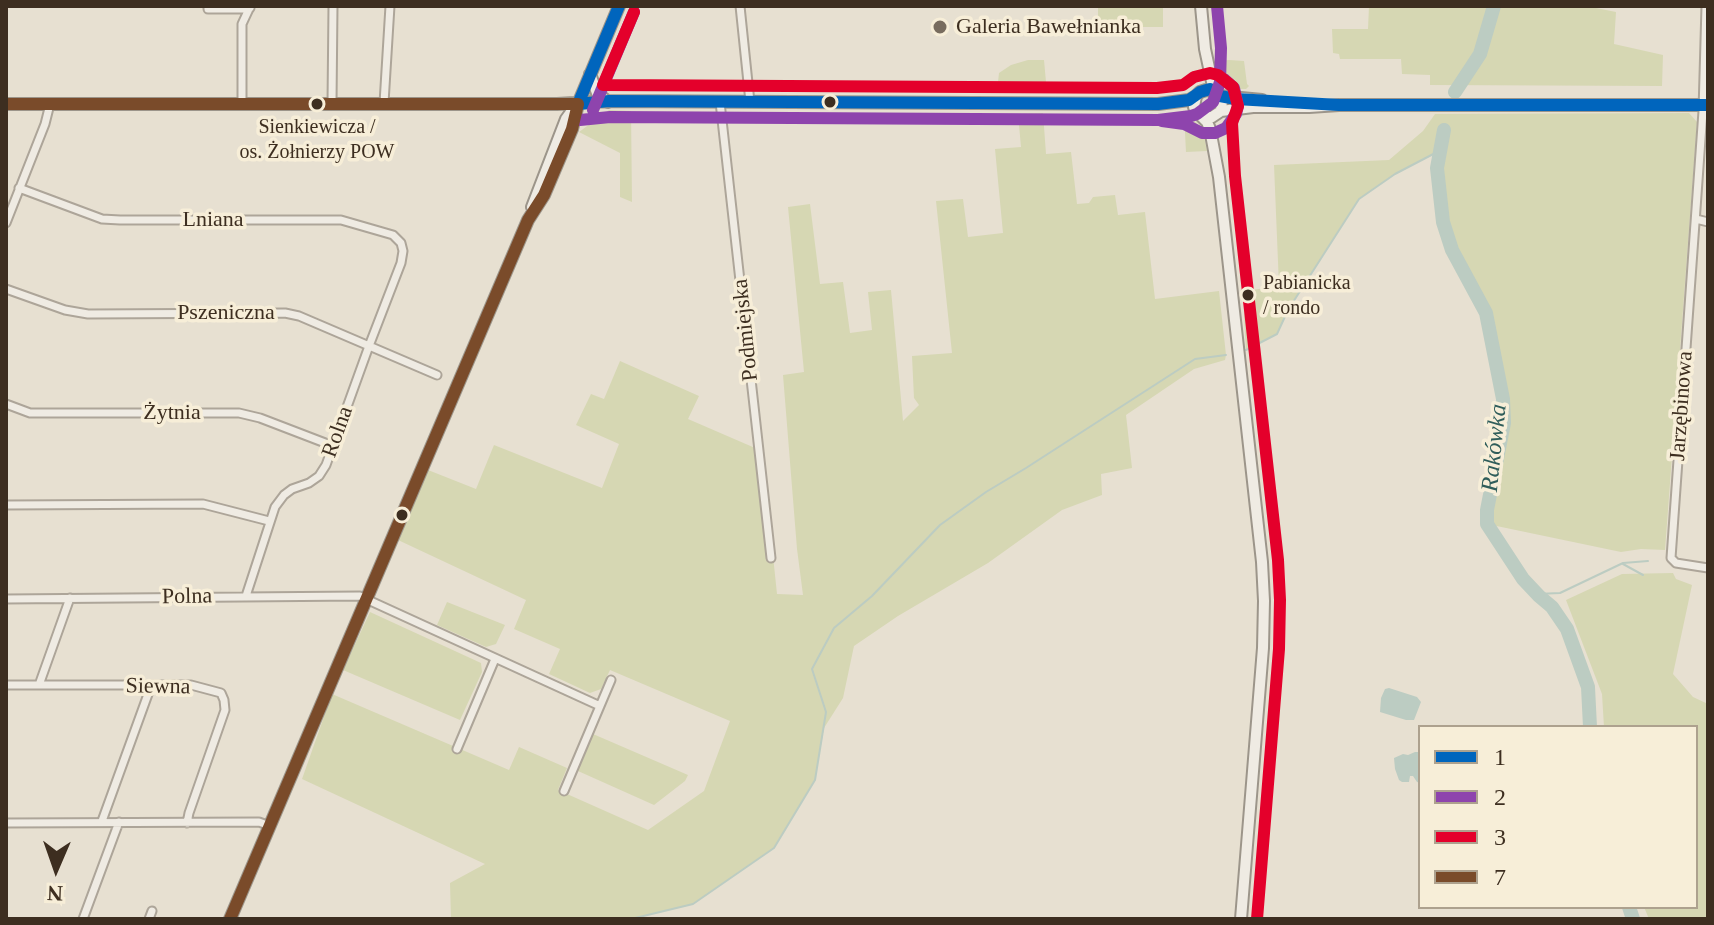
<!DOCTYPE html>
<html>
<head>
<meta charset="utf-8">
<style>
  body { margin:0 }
  #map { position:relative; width:1714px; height:925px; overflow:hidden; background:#e7e0d1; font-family:Georgia,serif }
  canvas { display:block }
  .frame { position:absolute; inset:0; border:8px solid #3d2e20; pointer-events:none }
  .legend { position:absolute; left:1418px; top:725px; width:280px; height:184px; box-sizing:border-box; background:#f7eed8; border:2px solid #ada18e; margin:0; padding:10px 14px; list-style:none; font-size:24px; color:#3d2e20 }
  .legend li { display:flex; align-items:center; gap:16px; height:40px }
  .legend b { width:40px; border:2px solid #ada18e }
  .north { position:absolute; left:16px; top:829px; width:80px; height:80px; -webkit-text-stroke:6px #f7eed8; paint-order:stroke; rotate:182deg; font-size:22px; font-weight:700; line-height:32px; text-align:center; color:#3d2e20 }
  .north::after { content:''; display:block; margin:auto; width:28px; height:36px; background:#3d2e20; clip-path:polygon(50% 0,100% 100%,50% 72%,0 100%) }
</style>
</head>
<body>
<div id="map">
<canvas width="1714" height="925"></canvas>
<div class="frame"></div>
<ul class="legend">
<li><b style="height:10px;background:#0065bd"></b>1</li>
<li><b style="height:10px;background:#8e44ad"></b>2</li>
<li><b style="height:10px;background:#e4002b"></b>3</li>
<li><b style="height:10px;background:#7a4b2a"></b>7</li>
</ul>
<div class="north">N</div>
</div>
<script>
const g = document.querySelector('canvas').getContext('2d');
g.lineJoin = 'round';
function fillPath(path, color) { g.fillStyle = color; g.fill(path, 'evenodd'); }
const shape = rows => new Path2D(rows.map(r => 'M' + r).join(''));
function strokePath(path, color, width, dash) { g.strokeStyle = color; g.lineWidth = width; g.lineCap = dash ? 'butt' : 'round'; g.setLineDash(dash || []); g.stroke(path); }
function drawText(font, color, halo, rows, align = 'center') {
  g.font = font + ' Georgia,serif'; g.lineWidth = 7; g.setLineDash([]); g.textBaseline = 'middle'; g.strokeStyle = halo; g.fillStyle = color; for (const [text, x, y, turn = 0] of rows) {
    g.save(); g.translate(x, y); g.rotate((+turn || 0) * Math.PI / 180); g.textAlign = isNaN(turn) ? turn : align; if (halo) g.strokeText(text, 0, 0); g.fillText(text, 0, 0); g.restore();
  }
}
fillPath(shape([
  [1098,6,1163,7,1163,27,1141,27,1141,33,1098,33],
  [1369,6,1586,6,1616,12,1614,44,1663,55,1662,86,1430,85,1430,75,1402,74,1401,59,1340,59,1339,54,1333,53,1332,29,1368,29],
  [1028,60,1044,60,1047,93,1021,93,1003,87,1001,89,998,82,999,73,1011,65],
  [1229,60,1244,61,1247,84,1249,86,1246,89,1228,89,1221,79,1216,78,1214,61],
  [609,110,631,111,632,202,620,197,620,153,579,132],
  [1043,113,1046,154,1071,152,1077,204,1089,203,1093,197,1115,195,1118,215,1145,212,1155,299,1219,291,1226,355,1225,360,1194,369,1126,415,1132,468,1101,474,1102,495,1062,510,988,563,898,616,854,646,843,698,824,728,815,780,774,848,693,904,631,919,451,919,450,883,485,864,302,779,332,694,509,770,519,747,567,768,558,790,648,830,704,791,730,721,610,670,601,689,590,693,549,674,560,649,514,629,526,600,398,540,428,470,476,489,494,445,602,488,619,444,576,425,591,394,604,399,620,361,699,396,688,419,762,451,777,594,803,595,797,549,783,375,804,372,788,207,810,204,820,284,843,282,850,333,872,330,868,292,891,290,903,421,919,405,914,398,912,356,952,353,936,201,963,199,968,237,1003,233,995,149,1021,147,1018,114],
  [1689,113,1697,122,1665,550,1641,549,1621,552,1487,524,1487,510,1504,423,1503,399,1486,313,1452,250,1443,222,1437,168,1440,150,1395,174,1359,199,1288,310,1277,334,1246,350,1244,317,1246,302,1245,291,1279,286,1274,165,1389,160,1423,131,1435,114],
  [1184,114,1197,123,1203,131,1207,151,1186,152],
  [1673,573,1676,579,1692,585,1673,674,1693,697,1708,704,1708,919,1649,919,1644,907,1696,907,1696,727,1604,727,1602,694,1566,600,1622,574],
  [447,602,505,625,496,644,486,647,437,625],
  [370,612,481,663,482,672,460,720,343,670],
  [593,734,688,775,685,781,654,805,578,771]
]), '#d6d7b3');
fillPath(shape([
  [1389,688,1417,697,1421,702,1414,720,1406,720,1380,712,1381,698,1385,689],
  [1415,752,1420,752,1420,783,1417,782,1413,776,1410,776,1409,782,1402,782,1399,780,1395,769,1394,758,1403,754,1408,755]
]), '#bcccc2');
strokePath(shape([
  [1246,350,1277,334,1288,310,1359,199,1395,174,1441,150],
  [1623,564,1643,575],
  [1537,594,1560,593,1623,563,1648,561],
  [631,919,693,904,774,848,815,780,826,712,812,669,834,628,872,596,940,525,986,492,1026,468,1195,359,1226,355]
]), '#bcccc2', 2);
strokePath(shape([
  [1455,92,1480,54,1494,6],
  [1444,130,1437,168,1443,222,1452,250,1486,313,1503,399,1504,423,1487,510,1487,524,1523,579,1539,596,1552,607,1567,629,1588,687,1590,727],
  [1629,907,1633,919]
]), '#bcccc2', 14);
const street = shape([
  [208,6,208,9,249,9,250,8],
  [740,6,750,102],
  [1706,6,1703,111,1671,558,1676,563,1708,568],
  [720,102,771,558],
  [242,103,242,24,249,9],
  [332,103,333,6],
  [384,103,390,6],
  [19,188,102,219,120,220,341,220,393,235,401,243,403,251,401,263,369,346,326,465,319,476,309,483,292,489,284,495,275,507,246,596],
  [1696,219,1708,222],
  [6,223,45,124,50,104],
  [6,289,65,310,88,314,285,313,299,316,437,375],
  [6,404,30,413,239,413,260,418,333,446],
  [6,505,203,504,269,521],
  [6,599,360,596,367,598],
  [366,599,600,706],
  [6,685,191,685,221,693,224,700,225,710,189,813,187,823],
  [39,685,70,598],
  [457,749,495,659],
  [564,791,611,680],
  [102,821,151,686],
  [6,823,259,822,270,826],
  [83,919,119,822],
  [149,919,152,911]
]);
const secondary = shape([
  [1201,6,1205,49,1214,91],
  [590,74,597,93,608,102],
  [1220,96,1262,100],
  [6,104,557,104,609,101,1158,104,1189,100,1196,96],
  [1221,111,1253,107,1309,107,1339,105,1708,105],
  [1203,117,1212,117,1221,111,1222,100,1214,91,1206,90,1200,92,1196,96,1194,107,1196,111,1207,122,1210,129,1219,177,1262,562,1264,601,1263,648,1241,919],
  [532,207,566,119,574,108],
  [230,919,528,220,544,195,572,129,578,104,619,6]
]);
strokePath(street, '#ada599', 11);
strokePath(secondary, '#9c958a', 14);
strokePath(street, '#efebe3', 7);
strokePath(secondary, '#efebe3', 10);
strokePath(shape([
  [1220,96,1236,99,1339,105,1708,105],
  [578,104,609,101,1158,104,1189,100,1200,92,1210,89,1220,96],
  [578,104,619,6]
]), '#0065bd', 12);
strokePath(shape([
  [593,110,634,12],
  [580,120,610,117,1158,120,1191,116,1197,114,1213,102,1220,82,1221,48,1217,6],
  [1162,121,1184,124,1202,133,1215,133,1226,128,1236,114,1238,106,1234,88,1224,79]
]), '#8e44ad', 12);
strokePath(shape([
  [634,12,603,85,1157,88,1183,85,1194,77,1210,73,1218,75,1233,87,1238,106,1232,123,1235,176,1278,560,1280,600,1279,649,1257,919]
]), '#e4002b', 12);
strokePath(shape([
  [6,104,578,104,572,129,544,195,528,220,230,919]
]), '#7a4b2a', 12);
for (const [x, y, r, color] of [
  [940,27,8,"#786c5e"],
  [830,102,7,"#3d2e20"],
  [317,104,7,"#3d2e20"],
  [1248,295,7,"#3d2e20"],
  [402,515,7,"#3d2e20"]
]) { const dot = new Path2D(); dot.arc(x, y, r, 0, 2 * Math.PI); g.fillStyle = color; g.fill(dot); strokePath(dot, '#f7eed8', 3); }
drawText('20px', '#3d2e20', '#f7eed8', [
  ["Sienkiewicza /",317,128],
  ["os. Żołnierzy POW",317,153],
  ["Pabianicka",1263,284,"left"],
  ["/ rondo",1263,309,"left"]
]);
drawText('22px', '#3d2e20', '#f7eed8', [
  ["Galeria Bawełnianka",956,27]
], 'left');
drawText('22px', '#3d2e20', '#f7eed8', [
  ["Lniana",213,220],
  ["Pszeniczna",226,313],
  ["Podmiejska",746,330,-96],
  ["Jarzębinowa",1682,406,-86],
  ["Żytnia",172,413],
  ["Rolna",338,432,-70],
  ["Polna",187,597,-1],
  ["Siewna",158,687,1]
]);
drawText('italic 24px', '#2f5d5a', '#f7eed8', [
  ["Rakówka",1495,448,-84]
]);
</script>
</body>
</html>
